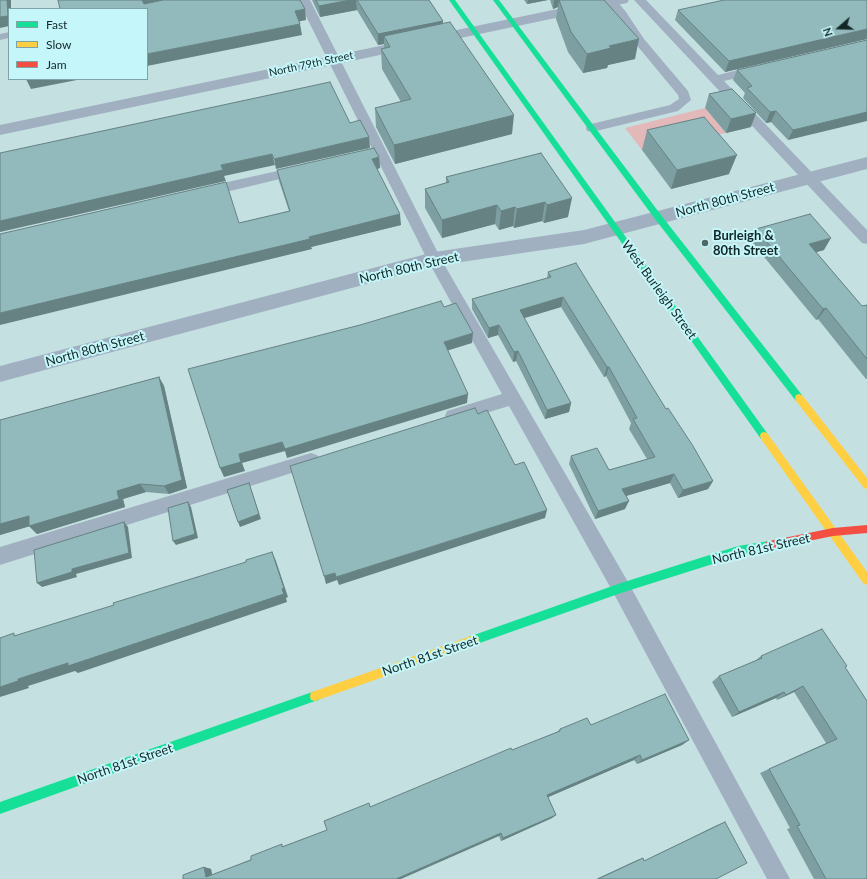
<!DOCTYPE html>
<html>
<head>
<meta charset="utf-8">
<style>
  body { margin:0 }
  #map { position:relative; width:867px; height:879px; overflow:hidden; background:#c4e0e1; font-family:Lato,sans-serif }
  canvas { display:block }
  .legend { position:absolute; left:8px; top:8px; width:140px; height:72px; box-sizing:border-box; background:#c5f7fa; border:1px solid #7ea4a6; margin:0; padding:5px 7px; list-style:none; font-size:12px; color:#132728 }
  .legend li { display:flex; align-items:center; gap:8px; height:20px }
  .legend b { width:20px; border:1px solid #7ea4a6 }
  .north { position:absolute; left:819px; top:8px; width:40px; height:40px; -webkit-text-stroke:3px #c5f7fa; paint-order:stroke; rotate:250deg; font-size:11px; font-weight:700; line-height:16px; text-align:center; color:#132728 }
  .north::after { content:''; display:block; margin:auto; width:14px; height:18px; background:#132728; clip-path:polygon(50% 0,100% 100%,50% 72%,0 100%) }
</style>
</head>
<body>
<div id="map">
<canvas width="867" height="879"></canvas>
<ul class="legend">
<li><b style="height:5px;background:#16e098"></b>Fast</li>
<li><b style="height:5px;background:#ffcf43"></b>Slow</li>
<li><b style="height:5px;background:#f24e42"></b>Jam</li>
</ul>
<div class="north">N</div>
</div>
<script>
const g = document.querySelector('canvas').getContext('2d');
g.lineJoin = 'round';
function fillPath(path, color) { g.fillStyle = color; g.fill(path, 'evenodd'); }
const shape = rows => new Path2D(rows.map(r => 'M' + r).join(''));
function strokePath(path, color, width, dash) { g.strokeStyle = color; g.lineWidth = width; g.lineCap = dash ? 'butt' : 'round'; g.setLineDash(dash || []); g.stroke(path); }
function drawText(font, color, halo, rows, align = 'center') {
  g.font = font + ' Lato,sans-serif'; g.lineWidth = 4; g.setLineDash([]); g.textBaseline = 'middle'; g.strokeStyle = halo; g.fillStyle = color; for (const [text, x, y, turn = 0] of rows) {
    g.save(); g.translate(x, y); g.rotate((+turn || 0) * Math.PI / 180); g.textAlign = isNaN(turn) ? turn : align; if (halo) g.strokeText(text, 0, 0); g.fillText(text, 0, 0); g.restore();
  }
}
fillPath(shape([
  [705,108,726,133,642,150,625,128]
]), '#e3b8b9');
fillPath(shape([
  [298,0,310,0,441,259,628,582,790,879,767,879,614,594,509,406,453,423,447,421,445,416,447,411,502,394,427,259,298,0],
  [608,0,616,0,626,12,644,39,688,91,691,100,678,111,592,132,587,131,586,128,587,125,670,105,679,99,678,95,635,43,606,2,608,0],
  [634,0,646,0,718,75,758,65,762,66,764,69,762,72,724,81,867,230,867,244,862,243,634,0],
  [9,32,9,38,0,40,0,34,9,32],
  [300,166,305,167,307,170,305,173,205,197,200,195,198,192,200,189,205,187,300,166],
  [311,453,317,455,320,460,317,465,0,565,0,547,311,453]
]), '#a1b0c1');
fillPath(shape([
  [601,0,629,0,627,3,622,4,0,135,0,125,601,0],
  [867,157,867,169,584,244,434,266,0,382,0,366,434,252,584,230,867,157]
]), '#a1b0c1');
fillPath(shape([
  [449,0,455,0,767,433,768,436,767,439,761,439,449,0],
  [493,0,499,0,661,215,802,395,803,398,802,401,796,401,655,219,493,0],
  [769,541,772,542,774,545,772,548,769,549,738,556,621,593,474,645,470,644,469,640,470,636,474,635,621,583,738,546,769,541],
  [315,691,319,692,320,696,319,700,315,701,0,814,0,802,315,691]
]), '#16e098');
fillPath(shape([
  [799,394,802,395,867,478,867,489,864,488,796,401,795,398,796,395,799,394],
  [764,432,767,433,867,572,867,585,863,583,761,439,760,436,761,433,764,432],
  [474,635,478,636,479,640,478,644,474,645,315,701,311,700,310,696,311,692,315,691,474,635]
]), '#ffcf43');
fillPath(shape([
  [867,525,867,533,833,536,769,549,766,548,764,545,766,542,769,541,833,528,867,525]
]), '#f24e42');
fillPath(shape([
  [312,0,429,0,443,21,443,24,512,134,395,164,376,127,375,108,401,102,382,69,381,49,384,49,384,44,378,45,357,10,320,17],
  [524,0,548,0,527,4],
  [550,0,604,0,635,59,608,65,607,68,583,73,568,52,556,19,558,7,553,9],
  [867,0,867,39,725,72,675,20,678,10],
  [867,40,788,140,771,122,766,123,743,98,745,93,733,80,737,70],
  [709,94,751,127,726,133,705,108],
  [647,130,729,174,671,189,642,150],
  [541,153,568,217,544,223,542,221,514,228,513,226,499,230,495,224,442,238,425,208,425,189,446,183,446,177],
  [379,157,380,168,377,169,401,225,311,247,312,249,239,223,289,211,279,181,277,170],
  [756,229,824,250,816,252,862,306,867,305,867,379,866,379,818,319,816,320,751,241],
  [548,272,666,409,713,481,708,489,678,498,670,483,626,496,625,509,595,519,569,464,571,456,609,470,647,459,629,429,631,423,606,376,604,377,561,307,524,318,571,403,569,412,545,419,516,361,513,362,498,335,488,338,472,309,472,299,547,278],
  [159,377,164,386,187,488,169,494,146,492,123,499,125,507,37,534,29,526,0,535,0,420],
  [761,656,845,667,867,879,814,879,787,829,790,828,760,773,826,743,794,692,777,700,776,698,732,717,712,682,719,676,755,661],
  [591,725,689,740,682,745,637,764,634,760,548,797,556,815,552,818,501,841,499,836,183,879,204,867,211,869,212,875,284,846,327,830,370,807,557,732,560,729],
  [725,822,716,879,596,879,637,860,643,858,644,861,717,825]
]), '#7e9fa1');
fillPath(shape([
  [7,0,11,0,11,9,9,9,9,26,0,28,0,17],
  [139,0,175,0,142,8],
  [350,0,356,0,357,10,320,17,319,6],
  [528,0,548,0,527,4],
  [554,0,559,0,558,7,553,9],
  [305,9,306,20,297,22,295,11],
  [443,21,442,31,384,36,384,44,378,45,378,34],
  [300,24,302,35,147,66,147,54],
  [867,29,867,39,725,72,729,61],
  [639,39,635,59,608,65,607,68,583,73,587,54,609,46],
  [26,79,82,79,31,89],
  [776,111,771,122,766,123,770,112],
  [867,112,867,121,788,140,793,130],
  [756,113,751,127,726,133,731,119],
  [514,115,512,134,395,164,394,145],
  [369,137,370,148,276,169,274,159],
  [272,154,275,165,224,176,226,181,0,232,0,221,221,165],
  [737,155,729,174,671,189,677,170],
  [379,157,380,168,373,170,372,159],
  [572,198,568,217,544,223,547,205],
  [545,202,542,221,514,228,517,209],
  [497,205,495,224,442,238,442,220],
  [515,207,513,226,499,230,501,211],
  [400,214,401,225,311,247,312,249,0,325,0,313],
  [831,238,824,250,803,256,809,244],
  [563,297,561,307,518,320,520,310],
  [826,308,818,319,816,320,823,309],
  [499,325,498,335,488,338,489,328],
  [473,333,472,343,443,352,444,342],
  [518,351,516,361,513,362,514,352],
  [607,367,609,367,606,376,604,377],
  [159,377,164,386,187,488,169,494,164,486],
  [468,394,467,403,287,458,285,451,242,463,245,471,224,477,220,468,239,454,282,442],
  [571,403,569,412,545,419,547,410],
  [674,474,670,483,619,498,622,489],
  [713,481,708,489,678,498,683,490],
  [249,483,261,519,240,527,238,522],
  [140,484,146,492,123,499,125,507,37,534,29,526,34,525,0,535,0,524],
  [629,501,625,509,595,519,598,511],
  [188,502,191,507,198,538,176,545,173,541],
  [547,510,545,518,339,585,336,577],
  [124,522,128,527,132,558,76,574,77,577,42,587,37,583,72,569],
  [272,552,276,561,288,597,286,598,287,602,78,673,75,671,28,686,29,688,0,697,0,687,18,679],
  [335,573,337,580,326,584,324,576],
  [803,686,794,692,777,700,786,695],
  [784,692,776,698,732,717,739,712],
  [689,740,682,745,637,764,642,760],
  [640,755,634,760,544,799,547,795],
  [556,815,552,818,501,841,503,838],
  [501,833,499,836,401,879,396,879],
  [204,867,211,869,213,879,206,877]
]), '#668283');
const building = shape([
  [0,0,7,0,8,16,0,17,0,0],
  [58,0,142,0,144,4,163,0,300,0,305,9,295,11,300,24,147,54,147,9,60,9,58,0],
  [316,0,350,0,319,6,316,0],
  [357,0,429,0,443,21,378,34,357,0],
  [559,0,604,0,639,39,609,46,611,48,587,54,571,32,559,0],
  [724,0,867,0,867,29,729,61,678,10,724,0],
  [450,22,514,115,394,145,375,108,411,99,381,49,390,47,384,36,450,22],
  [867,40,867,112,793,130,776,111,770,112,747,88,752,86,737,70,867,40],
  [330,82,350,123,360,120,369,137,274,159,272,154,221,165,223,170,0,221,0,153,330,82],
  [732,89,756,113,731,119,709,94,732,89],
  [704,117,737,155,677,170,647,130,704,117],
  [374,148,379,157,372,159,400,214,309,237,310,239,0,313,0,234,226,182,239,223,290,211,277,170,374,148],
  [541,153,572,198,547,205,545,202,517,209,515,207,501,211,497,205,442,220,425,189,449,182,446,177,541,153],
  [810,214,831,238,809,244,862,306,867,305,867,359,826,308,823,309,756,229,810,214],
  [576,263,666,409,668,408,693,446,713,481,683,490,674,474,622,489,629,501,598,511,571,456,597,448,609,470,655,457,633,419,637,418,609,367,607,367,563,297,520,310,571,403,547,410,518,351,514,352,499,325,489,328,472,299,551,277,548,272,576,263],
  [441,301,444,307,456,303,473,333,444,342,468,394,285,449,282,442,239,454,241,462,220,468,188,369,360,325,441,301],
  [159,377,182,480,164,486,140,484,117,491,119,499,29,526,29,516,0,524,0,420,159,377],
  [475,408,478,414,487,410,515,465,524,462,547,510,336,577,335,573,324,576,290,466,475,408],
  [249,483,259,514,238,522,227,490,249,483],
  [188,502,195,534,173,541,168,508,188,502],
  [124,522,129,553,72,569,72,572,37,583,34,550,124,522],
  [272,552,284,588,282,589,284,594,68,666,68,663,18,679,18,681,0,687,0,638,14,633,14,636,114,605,113,603,246,562,246,560,272,552],
  [822,629,847,666,845,667,867,701,867,879,826,879,797,826,800,825,769,769,837,739,803,686,786,695,784,692,739,712,719,676,762,658,761,656,822,629],
  [665,694,689,740,642,760,640,755,547,795,556,815,503,838,501,833,396,879,183,879,183,875,204,867,206,877,251,860,251,856,282,844,282,847,327,830,324,821,369,803,370,807,511,748,512,750,560,731,560,729,587,718,591,725,665,694],
  [725,822,747,863,716,879,598,879,643,858,644,861,725,822]
]);
fillPath(building, '#92b9bb');
strokePath(building, '#668283', 1);
for (const [x, y, r, color] of [
  [705,243,4,"#516869"]
]) { const dot = new Path2D(); dot.arc(x, y, r, 0, 2 * Math.PI); g.fillStyle = color; g.fill(dot); strokePath(dot, '#c5f7fa', 1.5); }
drawText('11px', '#132728', '#c5f7fa', [
  ["North 79th Street",311,64,-12]
]);
drawText('13px', '#132728', '#c5f7fa', [
  ["North 80th Street",725,200,-15],
  ["North 80th Street",409,268,-13],
  ["West Burleigh Street",659,290,54],
  ["North 80th Street",95,349,-15],
  ["North 81st Street",761,549,-13],
  ["North 81st Street",430,656,-19],
  ["North 81st Street",125,764,-19]
]);
drawText('bold 13px', '#132728', '#c5f7fa', [
  ["Burleigh &",713,236],
  ["80th Street",713,251]
], 'left');
</script>
</body>
</html>
